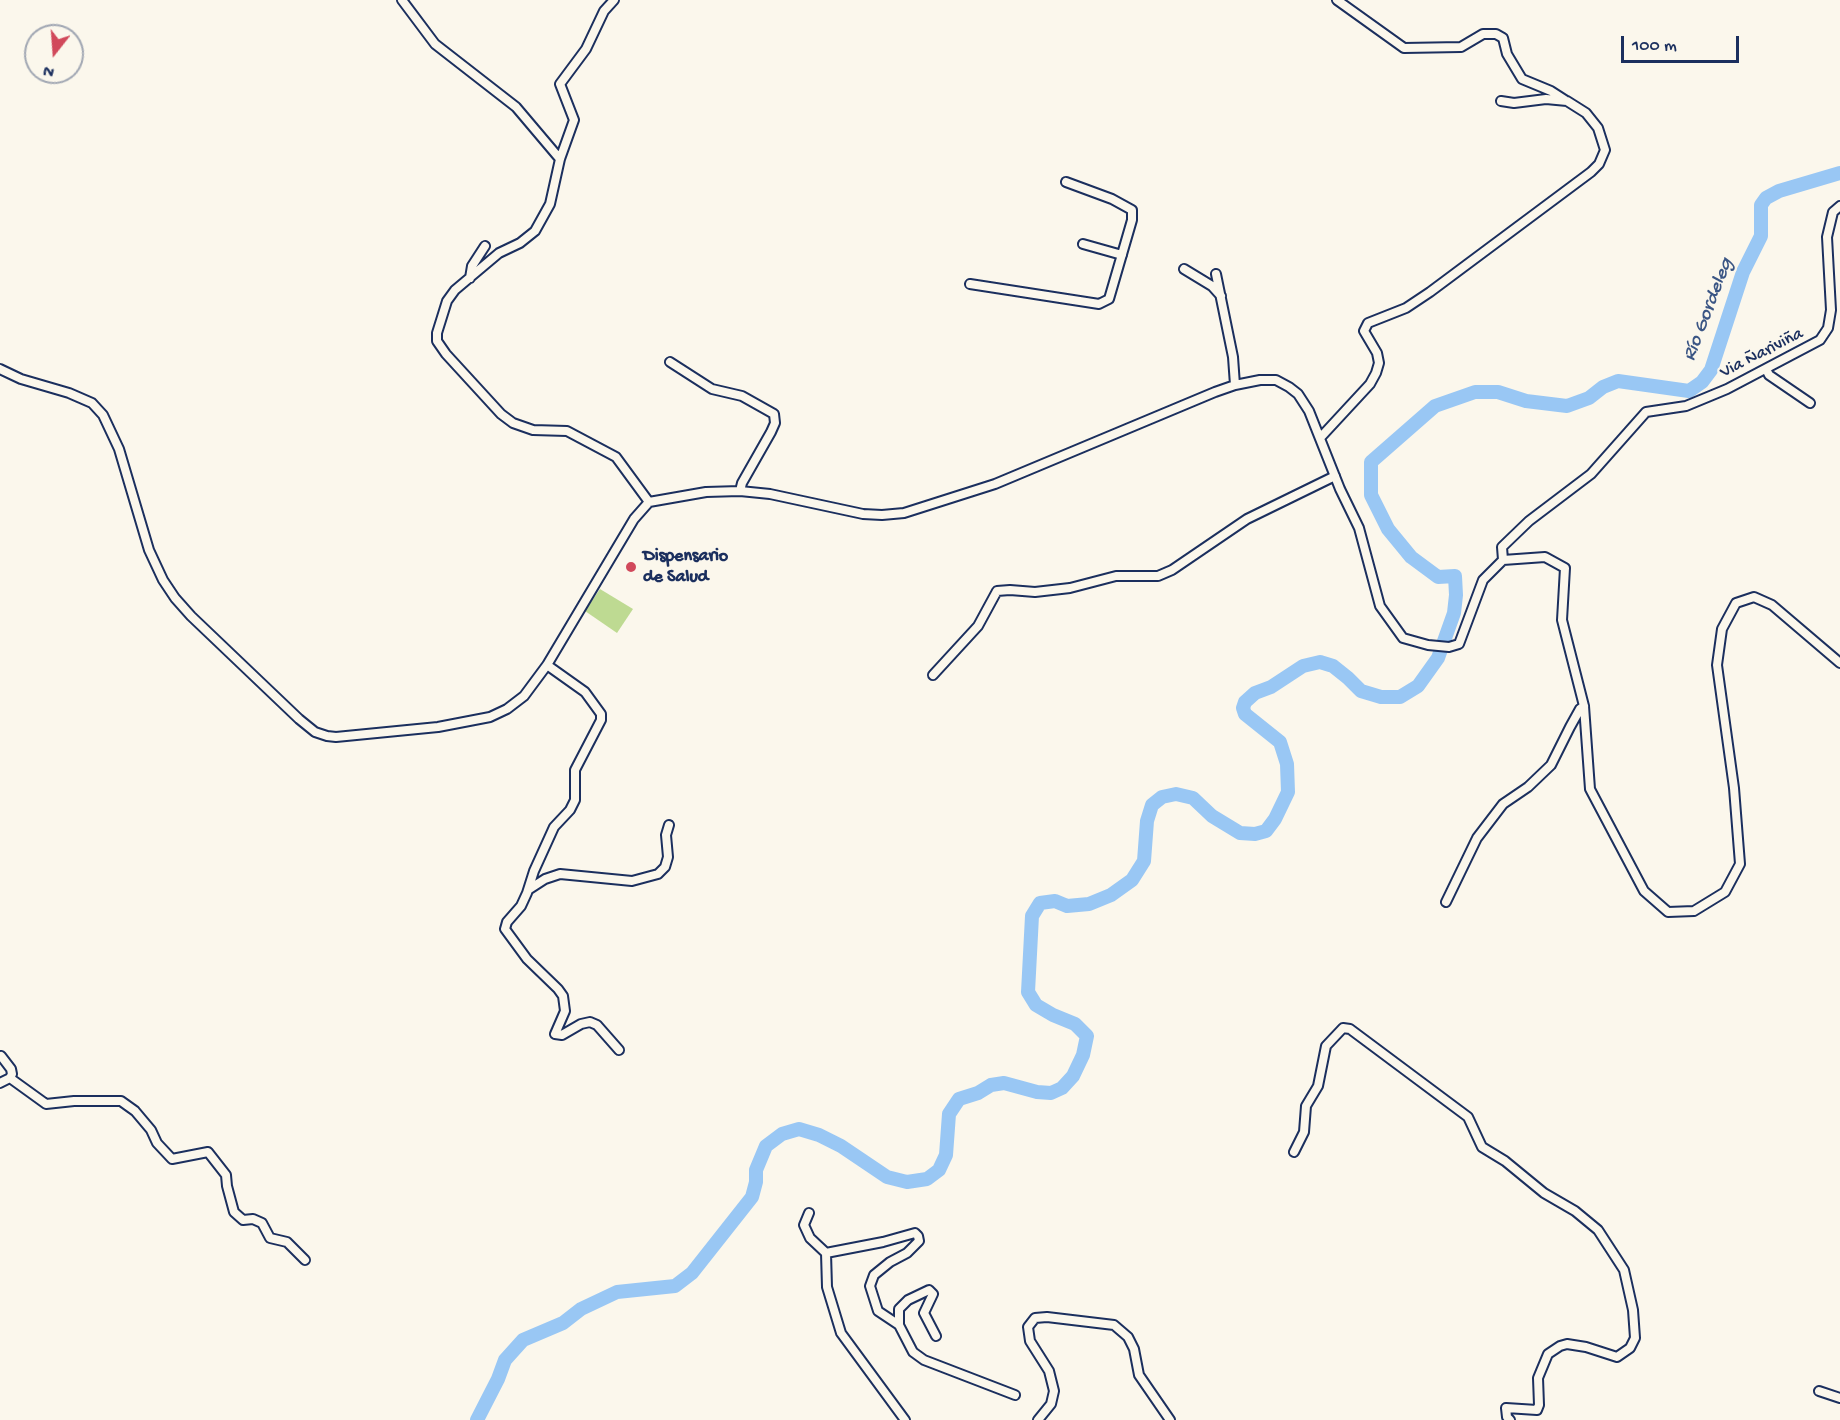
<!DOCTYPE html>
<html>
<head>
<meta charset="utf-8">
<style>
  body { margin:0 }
  #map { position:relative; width:1840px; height:1420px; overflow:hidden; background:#fbf7ec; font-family:"Gochi Hand",sans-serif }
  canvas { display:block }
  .north { position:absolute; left:24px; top:24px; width:60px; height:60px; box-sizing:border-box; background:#fbf7ec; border:2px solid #a1a7b3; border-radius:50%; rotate:197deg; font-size:16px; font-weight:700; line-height:24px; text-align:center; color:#1b2f5e }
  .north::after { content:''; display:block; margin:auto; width:21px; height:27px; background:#d1495b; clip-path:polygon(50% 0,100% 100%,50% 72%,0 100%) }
  .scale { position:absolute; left:1621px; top:36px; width:118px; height:27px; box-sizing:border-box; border:3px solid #1b2f5e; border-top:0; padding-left:8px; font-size:18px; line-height:21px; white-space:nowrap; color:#1b2f5e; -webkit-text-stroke:4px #fbf7ec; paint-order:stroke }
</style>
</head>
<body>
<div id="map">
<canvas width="1840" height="1420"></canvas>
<div class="north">N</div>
<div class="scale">100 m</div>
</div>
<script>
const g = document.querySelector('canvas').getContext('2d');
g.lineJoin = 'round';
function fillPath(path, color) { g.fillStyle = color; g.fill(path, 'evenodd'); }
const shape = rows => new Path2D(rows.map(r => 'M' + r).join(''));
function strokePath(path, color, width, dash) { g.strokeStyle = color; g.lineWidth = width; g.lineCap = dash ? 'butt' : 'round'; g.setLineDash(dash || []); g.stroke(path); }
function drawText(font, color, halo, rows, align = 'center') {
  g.font = font + ' "Gochi Hand",sans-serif'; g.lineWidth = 4.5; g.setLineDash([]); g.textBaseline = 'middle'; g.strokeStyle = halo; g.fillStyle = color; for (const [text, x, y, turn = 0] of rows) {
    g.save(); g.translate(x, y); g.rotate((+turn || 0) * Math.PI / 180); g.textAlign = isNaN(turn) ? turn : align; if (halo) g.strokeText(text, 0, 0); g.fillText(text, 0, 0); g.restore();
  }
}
fillPath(shape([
  [600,589,633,609,617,633,585,611]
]), '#beda92');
strokePath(shape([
  [477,1420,498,1379,505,1360,523,1340,563,1323,581,1309,617,1292,675,1286,692,1273,752,1197,756,1182,756,1170,766,1146,782,1134,799,1129,819,1135,841,1146,887,1177,907,1182,927,1179,939,1170,946,1155,949,1114,959,1099,978,1093,991,1085,1004,1083,1037,1092,1051,1093,1062,1088,1073,1076,1083,1055,1087,1036,1075,1024,1053,1015,1036,1005,1028,992,1032,916,1040,903,1055,901,1067,906,1089,904,1111,895,1132,880,1144,861,1147,821,1152,805,1162,797,1176,794,1193,798,1212,816,1240,833,1255,834,1266,831,1275,819,1288,792,1287,764,1280,742,1245,714,1243,708,1245,702,1255,693,1271,687,1303,666,1320,662,1333,666,1348,678,1361,691,1381,697,1400,697,1418,686,1438,658,1454,613,1456,595,1455,576,1438,577,1411,557,1388,529,1371,495,1371,462,1435,406,1475,392,1498,392,1526,401,1567,406,1589,398,1603,387,1618,381,1689,391,1702,382,1711,370,1743,272,1761,236,1761,205,1766,198,1779,191,1840,173]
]), '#99c7f4', 14);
const minor = shape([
  [402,0,435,44,516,107,560,159],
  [614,0,604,11,586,49,560,84,574,120,560,159,550,204,535,231,520,243,499,253,455,290,447,301,437,333,437,341,446,354,501,414,513,423,533,430,567,431,616,457,649,502],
  [1337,0,1404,48,1461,47,1483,34,1496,34,1503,38,1507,54,1522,79,1551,91,1565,100],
  [1083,244,1122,255],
  [1184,269,1212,286,1221,296],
  [1216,274,1233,357,1235,385],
  [470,278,472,266,485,246],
  [970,284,1099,304,1109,299,1132,220,1132,210,1112,199,1066,182],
  [670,362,712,389,742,396,774,414,775,423,771,432,742,483,740,491],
  [0,369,21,379,69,393,92,403,103,415,119,449,149,550,163,580,175,598,191,616,299,719,315,732,327,736,336,737,438,727,490,717,507,709,524,696,547,665,634,519,649,502,706,492,740,491,770,494,863,514,882,515,904,513,995,484,1215,392,1235,385,1260,380,1276,380,1289,387,1298,394,1309,411,1340,489,1359,528,1380,606,1403,638,1428,645,1449,647,1459,644,1483,580,1503,560,1545,557,1565,568,1562,620,1584,706,1590,789,1644,891,1668,912,1694,911,1725,892,1740,864,1734,788,1717,665,1722,629,1736,603,1754,597,1772,605,1840,663],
  [1766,369,1769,375,1810,403],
  [1320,438,1370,384,1376,373,1379,363,1377,353,1364,331,1368,323,1406,308,1430,292,1591,172,1599,164,1605,150,1598,128,1586,113,1567,101,1546,99,1514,103,1501,101],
  [1503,560,1502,547,1529,521,1591,474,1646,412,1686,406,1727,389,1820,340,1828,328,1831,310,1827,237,1833,212,1840,206],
  [547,665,585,692,601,714,601,720,575,770,575,800,570,810,554,827,534,871,527,893,521,906,507,922,505,929,527,959,558,989,563,996,565,1011,555,1034,562,1035,581,1024,590,1022,597,1025,619,1050],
  [933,675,978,626,997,591,1010,590,1035,592,1070,588,1116,576,1158,576,1172,570,1247,519,1335,476],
  [528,890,545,879,560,874,632,881,658,874,665,867,668,857,666,835,669,825],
  [1446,902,1477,838,1503,804,1528,787,1551,765,1570,727,1580,709,1584,706],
  [10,1078,46,1104,74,1101,121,1101,135,1111,151,1130,157,1143,172,1159,208,1152,226,1175,227,1186,234,1212,243,1220,253,1219,262,1223,270,1238,287,1242,305,1260],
  [0,1083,10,1078,12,1074,11,1069,1,1056],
  [1294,1152,1304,1132,1306,1106,1318,1086,1326,1046,1343,1028,1350,1029,1468,1117,1482,1147,1505,1161,1544,1193,1575,1211,1598,1230,1624,1270,1633,1310,1635,1338,1630,1348,1617,1357,1586,1347,1567,1344,1560,1346,1548,1354,1538,1378,1539,1405,1537,1410,1506,1408,1507,1417,1510,1420],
  [809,1213,804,1225,810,1238,826,1253,883,1242,915,1233,918,1236,919,1241,907,1253,890,1262,874,1275,870,1286,878,1311,899,1325,913,1352,924,1360,1015,1395],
  [826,1253,827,1287,841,1333,905,1420],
  [899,1325,899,1309,908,1300,929,1290,933,1294,924,1313,936,1336],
  [1819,1391,1840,1398],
  [1038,1420,1051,1404,1054,1391,1049,1371,1030,1341,1028,1327,1035,1318,1047,1317,1114,1325,1128,1337,1134,1349,1139,1375,1170,1420]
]);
strokePath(minor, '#1b2f5e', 12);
strokePath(minor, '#fbf7ec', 8);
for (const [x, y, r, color] of [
  [631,567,6,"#d1495b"]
]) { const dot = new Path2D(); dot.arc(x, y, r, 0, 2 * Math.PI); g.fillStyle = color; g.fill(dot); strokePath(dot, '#fbf7ec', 2); }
drawText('18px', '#1b2f5e', '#fbf7ec', [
  ["Via Ñariviña",1762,354,-27]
]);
drawText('bold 18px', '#1b2f5e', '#fbf7ec', [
  ["Dispensario",643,557],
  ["de Salud",643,578]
], 'left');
drawText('italic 20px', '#3a5584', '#fbf7ec', [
  ["Río Gordeleg",1709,310,-69]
]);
</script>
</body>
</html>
